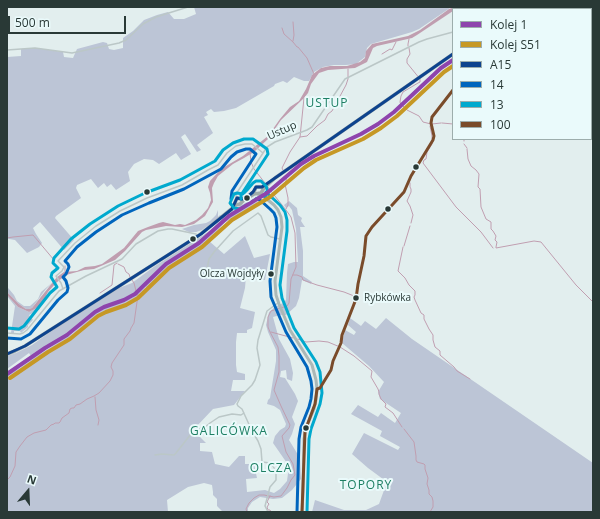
<!DOCTYPE html>
<html>
<head>
<meta charset="utf-8">
<style>
  body { margin:0 }
  #map { position:relative; width:600px; height:519px; overflow:hidden; background:#e2eeee; font-family:"Open Sans",sans-serif }
  canvas { display:block }
  .frame { position:absolute; inset:0; border:8px solid #293936; pointer-events:none }
  .legend { position:absolute; left:452px; top:8px; width:140px; height:132px; box-sizing:border-box; background:#eafafb; border:1px solid #9dadac; margin:0; padding:5px 7px; list-style:none; font-size:12px; color:#293936 }
  .legend li { display:flex; align-items:center; gap:8px; height:20px }
  .legend b { width:20px; border:1px solid #9dadac }
  .north { position:absolute; left:8px; top:471px; width:40px; height:40px; -webkit-text-stroke:3px #eafafb; paint-order:stroke; rotate:19deg; font-size:11px; font-weight:700; line-height:16px; text-align:center; color:#293936 }
  .north::after { content:''; display:block; margin:auto; width:14px; height:18px; background:#293936; clip-path:polygon(50% 0,100% 100%,50% 72%,0 100%) }
  .scale { position:absolute; left:8px; top:16px; width:118px; height:18px; box-sizing:border-box; border:2px solid #293936; border-top:0; padding-left:5px; font-size:12px; line-height:14px; white-space:nowrap; color:#293936; -webkit-text-stroke:3px #eafafb; paint-order:stroke }
</style>
</head>
<body>
<div id="map">
<canvas width="600" height="519"></canvas>
<div class="frame"></div>
<ul class="legend">
<li><b style="height:5px;background:#8e44ad"></b>Kolej 1</li>
<li><b style="height:5px;background:#c69825"></b>Kolej S51</li>
<li><b style="height:5px;background:#0d438e"></b>A15</li>
<li><b style="height:5px;background:#0065bd"></b>14</li>
<li><b style="height:5px;background:#00a9ce"></b>13</li>
<li><b style="height:5px;background:#7a4b2a"></b>100</li>
</ul>
<div class="north">N</div>
<div class="scale">500 m</div>
</div>
<script>
const g = document.querySelector('canvas').getContext('2d');
g.lineJoin = 'round';
function fillPath(path, color) { g.fillStyle = color; g.fill(path, 'evenodd'); }
const shape = rows => new Path2D(rows.map(r => 'M' + r).join(''));
function strokePath(path, color, width, dash) { g.strokeStyle = color; g.lineWidth = width; g.lineCap = dash ? 'butt' : 'round'; g.setLineDash(dash || []); g.stroke(path); }
function drawText(font, color, halo, rows, align = 'center') {
  g.font = font + ' "Open Sans",sans-serif'; g.lineWidth = 4; g.setLineDash([]); g.textBaseline = 'middle'; g.strokeStyle = halo; g.fillStyle = color; for (const [text, x, y, turn = 0] of rows) {
    g.save(); g.translate(x, y); g.rotate((+turn || 0) * Math.PI / 180); g.textAlign = isNaN(turn) ? turn : align; if (halo) g.strokeText(text, 0, 0); g.fillText(text, 0, 0); g.restore();
  }
}
fillPath(shape([
  [194,7,453,7,450,8,419,29,412,32,371,44,367,48,365,57,356,64,346,65,334,65,323,67,314,72,309,81,304,81,294,77,287,83,283,81,275,84,274,86,236,108,224,111,214,112,211,109,206,112,208,115,204,117,213,133,197,145,201,150,197,152,185,134,181,137,191,154,181,160,176,153,159,164,153,160,144,159,134,164,128,172,130,181,116,190,111,184,107,187,104,183,98,188,91,179,77,185,76,188,81,198,56,216,55,218,74,240,64,250,40,222,33,228,36,234,42,243,39,247,27,253,15,240,9,239,7,238,7,57,21,56,21,49,36,48,63,52,64,57,73,58,77,49,103,42,107,43,109,49,114,50,123,48,123,38,133,31,144,20,157,15,168,12,174,19,184,19,196,14],
  [260,200,256,204,224,223,212,238,209,241,224,254,245,236,254,258,270,254,265,280,252,279,246,276,245,288,240,308,255,312,252,328,247,330,247,333,237,333,236,342,236,365,237,372,245,374,245,380,233,380,231,391,245,391,234,405,213,409,196,427,198,435,206,443,200,443,200,451,212,452,215,464,229,467,239,456,245,456,245,464,254,464,257,478,246,479,247,492,265,490,274,493,280,489,287,481,289,466,273,443,275,436,280,430,285,427,286,424,280,410,274,406,267,404,268,400,270,398,276,361,276,350,268,332,266,325,269,312,275,307,283,303,286,300,287,273,288,264,294,262,298,262,296,229,292,210,289,206,286,208,284,205,289,201,297,208,298,215,302,218,301,221,305,227,300,227,303,251,303,276,312,282,311,284,309,283,302,280,299,298,296,306,286,315,280,315,273,317,279,339,290,359,293,373,292,381,287,379,286,370,281,371,280,377,285,378,295,394,298,401,292,417,295,424,292,434,289,440,300,458,301,479,292,490,282,498,273,499,260,497,252,502,248,508,248,512,223,512,217,506,217,499,213,495,213,492,212,485,204,483,188,487,167,500,168,512,7,512,7,375,20,368,35,357,72,334,89,319,87,317,65,336,31,356,29,353,7,369,7,356,16,353,32,345,57,327,119,288,132,283,155,266,211,230,223,218,236,208,247,202,249,204,228,216,202,239,166,264,129,297,121,301,121,302,132,298,146,287,146,286,155,276,166,266,204,240,230,217],
  [218,210,218,217,220,215,221,216,202,230,196,232,189,232,182,229,194,225,206,223,210,221,216,215],
  [53,282,46,289,32,308,29,309,26,309,19,304,7,292,7,287,9,289,14,295,17,301,24,306,30,306,38,299,41,292],
  [7,295,18,307,29,312,39,307,40,309,29,315,33,320,28,325,28,327,22,332,21,333,20,331,14,331,14,333,11,333,15,306,7,296],
  [350,318,361,326,365,321,376,329,386,318,412,339,593,463,593,512,312,512,315,500,344,510,366,510,379,504,387,482,368,468,352,454,364,433,398,450,400,447,380,436,382,431,351,414,358,405,378,417,381,413,395,423,401,413,380,399,378,392,384,382,369,366,342,343,345,330,354,335,356,332,348,325]
]), '#bcc5d6');
fillPath(shape([
  [454,7,468,7,453,9,453,11,417,35,412,38,377,46,373,48,367,62,355,68,328,70,319,73,311,84,308,93,304,98,281,120,268,139,254,152,244,158,233,164,218,176,214,183,212,188,213,202,205,216,194,224,182,227,166,226,146,230,142,232,125,251,115,260,94,269,84,270,66,275,56,283,48,292,41,305,39,307,29,312,18,307,7,295,7,292,19,304,26,309,29,309,32,308,57,277,64,272,77,271,85,267,95,266,102,264,124,248,138,231,148,227,159,223,163,222,175,225,180,224,185,225,196,220,202,215,208,208,211,200,210,193,208,187,210,181,221,169,243,156,268,136,280,119,290,107,299,101,306,89,312,75,317,71,321,68,330,66,347,66,360,62,365,58,366,51,372,44,408,36,420,30,449,9]
]), '#c09eb0');
strokePath(shape([
  [293,22,294,35,293,41],
  [282,28,284,34,293,42,297,47,298,47,307,58,314,74],
  [408,46,408,44,409,39],
  [382,54,390,49,392,50,396,42],
  [401,105,400,102,401,96,403,92,418,83,420,82,420,79,407,63,407,59,410,54,409,48],
  [402,105,407,110,419,116,423,122,431,124],
  [442,123,453,124],
  [432,124,441,123],
  [430,126,432,136,432,139],
  [300,137,307,136,317,126,325,120,328,114,332,111,346,85,348,79,348,69],
  [464,141,464,139],
  [432,142,432,144,427,152,426,159,424,160,423,163,456,207,481,232,493,248],
  [464,144,467,148],
  [467,149,468,159,471,166,476,170,479,174,478,187,480,189,481,207,486,219,491,222,491,229,493,231,496,236,495,240,497,242,496,247,496,248,534,241,541,242,576,285,593,302],
  [250,153,251,162,254,169,265,183],
  [417,169,418,168],
  [283,170,282,168,290,152,300,137,304,98],
  [410,183,410,187,411,189,411,192,407,201,410,206,413,215,411,223],
  [286,209,288,205,288,198,285,184,287,177],
  [7,238,13,237,33,235,54,260],
  [404,246,410,226],
  [403,247,398,271,405,278,409,285,415,291,415,295,414,297,415,300,421,313,424,315,424,319,429,329,433,335,433,340,435,347,440,351,440,355,454,367,457,371,470,379],
  [118,264,124,267,126,272,129,274,130,277],
  [65,266,65,272],
  [293,275,297,275,302,277,303,280,317,285,344,292,354,296],
  [100,293,112,285,114,265,117,263],
  [271,332,293,338],
  [298,339,306,342,319,341,328,342,340,347,354,356,372,371,371,377,378,389,379,392,379,394,381,399,386,404,385,407,393,413,402,427],
  [95,397,96,410,99,420,98,425],
  [404,429,414,442,416,456,416,460,417,462,424,464,425,465,425,469,428,478,427,484,429,490,429,494,432,497,433,501,433,507,430,512],
  [7,480,10,477,15,466,16,452,20,446,27,437,34,433,46,430,51,425,54,424,55,423,59,423,60,422,62,418,69,413,70,409,72,408,74,408,76,405,80,404,87,399,94,396,99,393,110,381,113,375,113,371,111,367,112,363,124,345,124,339,130,331,131,328,134,323,138,295,136,291,134,283,132,280],
  [270,496,267,502,269,504,267,507,268,510,270,510,271,512],
  [247,512,246,509,249,503,254,498,259,495,264,495,274,497,281,496,287,488,291,480,295,475,293,464,286,452,282,436,289,428,290,425,281,406,274,390,279,372,279,356,278,347,270,332,268,327,268,317,271,311,287,306,289,303,291,279,296,267,295,233,291,217,286,210,267,186]
]), '#c09eb0', 1);
strokePath(shape([
  [522,9,525,7],
  [573,9,575,7],
  [7,50,35,48,72,53,119,43,126,40,143,24,156,17,188,7],
  [236,198,236,195,238,191,267,147,275,142,307,130,312,127,345,79,419,42,427,39,453,32],
  [207,269,209,259,214,252,233,231,258,213,261,216,268,235,271,237,280,239],
  [63,289,61,283,56,276,62,271,64,267,58,261,75,243,96,226,120,211,147,198,182,185,208,170,218,165,227,153,236,146,245,144,252,144,263,153],
  [7,333,20,334,23,333,27,330,59,291,86,276,122,259,136,244,158,231,168,229,172,229,196,234,198,236],
  [318,389,320,388,331,370,333,361,341,343,342,335,356,299,358,284,364,256,365,241,366,236,372,227,404,192,411,176,433,140,434,136,431,123,432,117,453,90],
  [155,455,162,454,174,455,176,453,191,434,201,428,204,428,210,423,219,417,232,414,241,415,244,413],
  [268,512,265,506,270,487,276,480,276,472,273,466,270,463,262,462,261,449,258,441,252,431,242,409,238,406,237,404,241,396,252,385,255,380,260,365,257,348,258,340,267,311,275,305,278,303]
]), '#bbc7c7', 1.5);
strokePath(shape([
  [258,194,263,196,274,205,278,210,281,217,282,227,275,281,276,295,279,304,290,330,312,365,316,380,317,389,316,400,314,409,306,428,304,439,303,492,302,512]
]), '#abb8b7', 3);
strokePath(shape([
  [564,9,567,7],
  [275,178,453,54],
  [250,195,254,192,256,187,262,187,265,185],
  [233,207,237,198,241,199,245,198],
  [7,354,15,351,25,346,198,236,236,205,240,204,243,201,254,194,261,193,264,188,275,178]
]), '#a0acab', 3.5);
strokePath(shape([
  [7,354,25,346,201,234,232,209,237,198,242,199,246,198,253,192,256,187,262,187,265,185,453,54]
]), '#0d438e', 3);
strokePath(shape([
  [256,199,260,200,270,209,274,213,276,218,277,227,270,281,271,297,286,332,307,367,311,381,312,389,311,399,309,407,301,427,299,439,297,512],
  [7,338,21,339,30,334,58,300,67,292,68,288,66,281,63,277,66,274,69,267,68,264,65,261,77,247,96,232,122,215,149,203,184,189,221,169,231,157,237,152,246,149,250,149,256,154,232,191,231,199]
]), '#0065bd', 3);
strokePath(shape([
  [266,192,280,205,285,212,287,220,287,231,280,285,282,298,294,328,316,362,320,372,322,393,320,404,311,429,309,439,307,512],
  [258,198,240,209,234,208,230,203,234,194,237,193,243,194,247,190,253,183,256,181,261,181,266,186,268,192,265,197],
  [7,328,19,329,24,326,50,293,57,287,51,277,52,273,58,268,53,263,54,258,71,239,90,224,118,206,145,193,180,180,215,161,223,150,233,143,244,139,253,139,267,149,268,154,241,195,241,199]
]), '#00a9ce', 3);
strokePath(shape([
  [302,512,305,431,315,404,317,389,320,388,331,370,333,361,341,343,342,335,356,299,358,284,364,256,366,236,372,227,404,192,411,176,433,140,434,136,431,123,432,117,453,90]
]), '#7a4b2a', 3);
strokePath(shape([
  [7,374,45,348,67,335,95,312,104,307,124,300,135,294,166,264,199,243,229,216,267,193,301,164,314,156,361,134,378,124,394,112,441,68,453,60]
]), '#8e44ad', 4);
strokePath(shape([
  [10,378,48,352,70,339,98,316,106,312,126,305,138,298,169,268,202,247,232,220,270,197,304,168,316,160,363,139,381,128,397,116,444,72,453,66]
]), '#c69825', 4);
for (const [x, y, r, color] of [
  [416,167,3.5,"#293936"],
  [147,192,3.5,"#293936"],
  [247,198,3.5,"#293936"],
  [388,209,3.5,"#293936"],
  [193,239,3.5,"#293936"],
  [271,274,3.5,"#293936"],
  [356,298,3.5,"#293936"],
  [306,428,3.5,"#293936"]
]) { const dot = new Path2D(); dot.arc(x, y, r, 0, 2 * Math.PI); g.fillStyle = color; g.fill(dot); strokePath(dot, '#eafafb', 1.5); }
drawText('10px', '#293936', '#eafafb', [
  ["Olcza Wojdyły",264,274],
  ["Rybkówka",364,298,"left"]
], 'right');
drawText('11px', '#293936', '#eafafb', [
  ["Ustup",282,131,-24]
]);
g.letterSpacing = '1px';
drawText('12px', '#1d7f63', '#eafafb', [
  ["USTUP",327,104],
  ["GALICÓWKA",229,432],
  ["OLCZA",271,469],
  ["TOPORY",366,486]
]);
g.letterSpacing = '0px';
</script>
</body>
</html>
